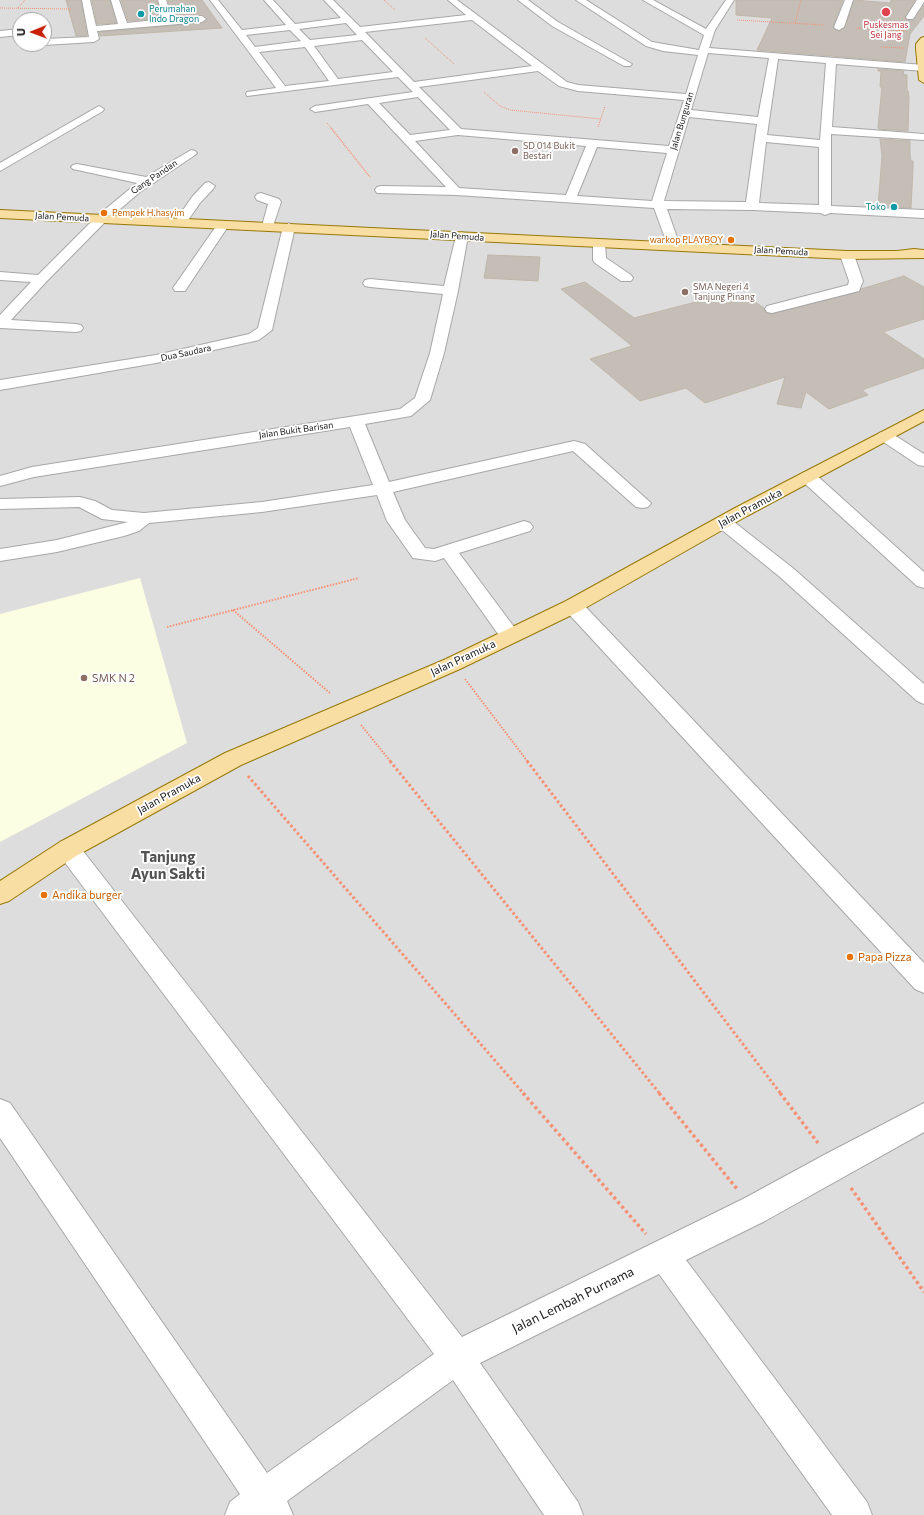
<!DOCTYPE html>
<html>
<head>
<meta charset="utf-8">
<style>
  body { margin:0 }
  #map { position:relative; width:924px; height:1515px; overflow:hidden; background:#f0eee7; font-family:Commissioner,sans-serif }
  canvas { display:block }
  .north { position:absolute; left:12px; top:12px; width:40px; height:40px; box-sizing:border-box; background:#fff; border:1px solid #a6a6a6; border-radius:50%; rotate:269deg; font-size:11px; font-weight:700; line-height:16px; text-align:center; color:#202020 }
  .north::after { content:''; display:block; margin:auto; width:14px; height:18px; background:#c91e07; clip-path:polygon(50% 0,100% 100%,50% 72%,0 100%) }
</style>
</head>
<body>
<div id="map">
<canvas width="924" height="1515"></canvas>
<div class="north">U</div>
</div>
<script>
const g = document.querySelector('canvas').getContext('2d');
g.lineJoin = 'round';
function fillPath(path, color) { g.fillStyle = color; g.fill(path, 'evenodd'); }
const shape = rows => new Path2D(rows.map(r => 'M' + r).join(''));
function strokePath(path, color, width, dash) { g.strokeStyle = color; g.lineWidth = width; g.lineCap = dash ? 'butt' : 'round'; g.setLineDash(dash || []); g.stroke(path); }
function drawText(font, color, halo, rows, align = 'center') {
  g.font = font + ' Commissioner,sans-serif'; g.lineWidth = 3.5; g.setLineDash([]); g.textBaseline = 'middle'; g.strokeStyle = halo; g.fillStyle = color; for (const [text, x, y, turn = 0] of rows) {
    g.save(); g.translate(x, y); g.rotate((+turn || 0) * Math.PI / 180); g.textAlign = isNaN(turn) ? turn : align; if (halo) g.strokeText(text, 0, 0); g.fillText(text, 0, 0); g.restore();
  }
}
fillPath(shape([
  [0,0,924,0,924,1515,0,1515],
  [20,20,44,20,44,44,20,44]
]), '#dedddd');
fillPath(shape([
  [140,578,187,743,0,842,0,614]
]), '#fbfee2');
const building = shape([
  [66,0,81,0,87,36,76,36,66,0],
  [92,0,110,0,116,23,97,24,92,0],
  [121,0,157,0,162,18,128,21,121,0],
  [168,0,202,0,222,28,100,36,99,32,202,23,208,19,202,14,173,16,168,0],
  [736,0,843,0,833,26,839,31,845,27,854,0,890,3,891,0,915,0,905,16,906,20,914,20,924,5,924,16,910,34,905,62,757,50,772,18,736,15,736,0],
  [878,69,904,71,903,74,907,75,907,91,908,91,909,97,908,131,879,129,878,127,882,87,880,87,881,71,878,71,878,69],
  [880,139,910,141,910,154,911,161,913,161,913,168,911,208,878,207,882,156,880,139],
  [488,255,540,257,538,281,484,278,488,255],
  [904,276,924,287,924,319,883,332,924,359,924,368,862,390,868,395,829,409,806,392,801,408,777,404,785,377,705,403,686,388,640,401,590,359,632,346,561,289,585,282,634,318,715,297,725,304,748,297,764,308,766,313,772,314,859,292,861,289,904,276]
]);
fillPath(building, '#c5beb6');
strokePath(building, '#c1b7a9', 1);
const minor = shape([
  [82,0,90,0,96,26,118,24,111,0,119,0,127,23,164,19,158,0,166,0,172,18,202,16,206,19,202,22,97,31,99,39,94,42,44,45,41,44,44,44,44,39,89,37,82,0],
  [210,0,218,0,242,30,286,25,264,0,273,0,295,24,341,18,324,0,333,0,360,27,466,15,448,0,457,0,567,82,578,85,686,94,698,55,663,51,646,46,576,0,586,0,652,42,699,50,704,35,643,0,653,0,706,29,726,0,734,0,715,30,709,48,924,65,924,71,836,64,832,127,924,134,924,140,831,134,831,206,924,210,924,218,830,213,825,215,820,213,752,210,667,209,680,246,674,250,668,246,654,208,456,195,377,193,375,190,377,187,381,186,446,187,368,104,315,112,310,109,315,106,413,92,398,77,247,96,246,94,247,92,276,88,210,0],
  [472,20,532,66,414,82,365,32,472,20],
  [346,23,357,35,310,40,299,29,346,23],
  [290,30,301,41,255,47,246,35,290,30],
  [362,40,393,72,338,79,314,46,362,40],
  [305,47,329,81,285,86,259,52,305,47],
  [708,53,769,58,758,117,691,110,708,53],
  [778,59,826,63,820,140,767,135,778,59],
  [538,71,559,86,578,91,684,100,669,146,461,129,419,87,538,71],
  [418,97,450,130,410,135,379,103,418,97],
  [689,117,757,124,746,202,664,201,689,117],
  [458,135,586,146,566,195,459,188,415,141,458,135],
  [766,142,819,147,819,205,759,203,766,142],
  [597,147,667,153,652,201,577,196,597,147],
  [518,0,528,0,558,22,632,64,630,66,624,66,552,26,518,0],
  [845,0,853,0,844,27,839,30,836,29,834,27,845,0],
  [917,0,924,0,924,2,913,19,907,19,906,17,917,0],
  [20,29,20,35,0,37,0,31,20,29],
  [99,106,104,109,103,111,0,171,0,163,99,106],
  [191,150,195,151,197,153,195,155,140,192,105,222,46,282,11,320,76,324,81,325,83,328,81,331,76,332,0,328,0,315,31,282,0,280,0,272,38,275,97,216,137,183,73,169,71,167,73,165,77,164,146,177,191,150],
  [209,182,215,186,213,189,200,203,184,226,176,226,174,223,192,197,205,183,209,182],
  [261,193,279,199,281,202,272,229,268,230,262,226,268,204,257,200,255,197,257,194,261,193],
  [223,221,229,225,185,291,175,291,173,288,219,222,223,221],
  [289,223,295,227,272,330,259,340,156,363,0,390,0,380,156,355,249,334,258,328,283,227,289,223],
  [462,232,468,236,458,291,444,353,430,400,411,416,365,424,389,482,574,441,585,444,651,503,648,507,642,508,636,507,573,451,393,492,405,520,425,548,434,549,524,521,530,523,533,527,530,531,459,553,517,631,520,636,517,641,510,643,503,641,444,558,435,561,413,558,387,521,377,495,262,512,149,523,139,531,124,536,57,552,0,561,0,549,57,540,128,522,102,519,79,507,0,509,0,499,80,497,95,501,112,510,144,513,262,502,373,485,350,427,34,477,0,486,0,476,32,467,400,409,415,398,430,353,443,294,370,287,365,286,363,283,365,280,370,279,444,286,456,236,462,232],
  [599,240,605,244,606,258,631,275,633,278,631,281,621,281,595,263,593,260,593,244,599,240],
  [847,251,854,255,863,281,859,291,772,313,767,312,765,309,767,306,848,285,849,281,840,255,847,251],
  [885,431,891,433,924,454,924,466,918,465,879,439,877,436,879,433,885,431],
  [808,472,814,473,924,572,924,588,917,586,802,481,799,477,802,473,808,472],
  [723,516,729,518,794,569,924,684,924,704,917,701,780,577,717,526,714,522,717,518,723,516],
  [573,600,580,601,924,963,924,993,915,989,566,611,563,606,566,601,573,600],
  [68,839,76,842,462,1337,743,1199,824,1155,924,1103,924,1132,765,1221,686,1260,867,1502,872,1515,832,1515,659,1274,480,1363,578,1502,583,1515,544,1515,453,1380,287,1501,293,1515,225,1515,230,1502,240,1494,0,1138,0,1099,10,1103,267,1473,434,1354,60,856,56,849,60,842,68,839]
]);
const major = shape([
  [924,37,924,83,919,80,916,49,916,44,921,38,924,37],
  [0,210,847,251,897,251,914,249,924,250,924,258,847,259,0,218,0,210],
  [924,410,924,421,747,516,580,611,460,669,241,765,76,856,9,901,0,904,0,881,60,842,225,753,446,659,566,601,735,508,924,410]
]);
strokePath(minor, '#a7a7a7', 2);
strokePath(major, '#977805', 2);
strokePath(shape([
  [384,0,395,10],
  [0,8,71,9],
  [18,8,25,0],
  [737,20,824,25],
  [795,23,801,0],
  [857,28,906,31],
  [425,38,454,64],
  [881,47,904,48],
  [484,92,500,106,510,110,601,119],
  [327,123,332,129],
  [598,127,605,106]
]), '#f59073', 1, [1, 1]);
strokePath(shape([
  [331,128,370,177]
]), '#f59073', 1.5, [1, 1]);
strokePath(shape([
  [233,610,331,694],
  [167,627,359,578],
  [465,679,528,762],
  [361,725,391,762]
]), '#f59073', 2, [1.5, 1.5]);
strokePath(shape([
  [390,761,660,1094],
  [527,761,781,1094],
  [248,776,524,1094]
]), '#f59073', 3, [2.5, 2.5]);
strokePath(shape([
  [523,1093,646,1234],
  [659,1093,737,1189],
  [780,1093,818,1143],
  [851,1188,924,1292]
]), '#f59073', 3.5, [3, 3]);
fillPath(minor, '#fff');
fillPath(major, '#f9dea3');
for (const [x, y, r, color] of [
  [886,12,5,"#e0444e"],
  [141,14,4,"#0f9aa8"],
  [515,151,4,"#8d6e63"],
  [894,207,4,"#0f9aa8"],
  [104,213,4,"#e8710a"],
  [731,240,4,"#e8710a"],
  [685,292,4,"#8d6e63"],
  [84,678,4,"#8d6e63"],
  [44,895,4,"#e8710a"],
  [850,957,4,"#e8710a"]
]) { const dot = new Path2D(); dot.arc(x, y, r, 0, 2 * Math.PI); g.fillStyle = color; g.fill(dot); strokePath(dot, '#fff', 1.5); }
drawText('9px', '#0d838f', '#fff', [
  ["Perumahan",149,9],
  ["Indo Dragon",149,19],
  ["Toko",886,207,"right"]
], 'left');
drawText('9px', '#be3a42', '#fff', [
  ["Puskesmas",886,25],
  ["Sei Jang",886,35]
]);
drawText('9px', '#202020', '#fff', [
  ["Jalan Bunguran",682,121,-73],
  ["Gang Pandan",154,177,-34],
  ["Jalan Pemuda",62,217,3],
  ["Jalan Pemuda",457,236,4],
  ["Jalan Pemuda",781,251,3],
  ["Dua Saudara",186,353,-12],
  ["Jalan Bukit Barisan",296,430,-8]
]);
drawText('9px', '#785e54', '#fff', [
  ["SD 014 Bukit",523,146],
  ["Bestari",523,156],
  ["SMA Negeri 4",693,287],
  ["Tanjung Pinang",693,297]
], 'left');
drawText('9px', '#c56008', '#fff', [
  ["Pempek H.hasyim",112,213],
  ["warkop PLAYBOY",723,240,"right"]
], 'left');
drawText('11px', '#202020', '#fff', [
  ["Jalan Pramuka",750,508,-28],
  ["Jalan Pramuka",463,658,-25],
  ["Jalan Pramuka",169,794,-29]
]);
drawText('11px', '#785e54', '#fff', [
  ["SMK N 2",92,678]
], 'left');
drawText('11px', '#c56008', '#fff', [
  ["Andika burger",52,895],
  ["Papa Pizza",858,957]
], 'left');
drawText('13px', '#202020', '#fff', [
  ["Jalan Lembah Purnama",573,1300,-26]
]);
drawText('bold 15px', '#535353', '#fff', [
  ["Tanjung",168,857],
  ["Ayun Sakti",168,874]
]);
</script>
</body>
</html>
